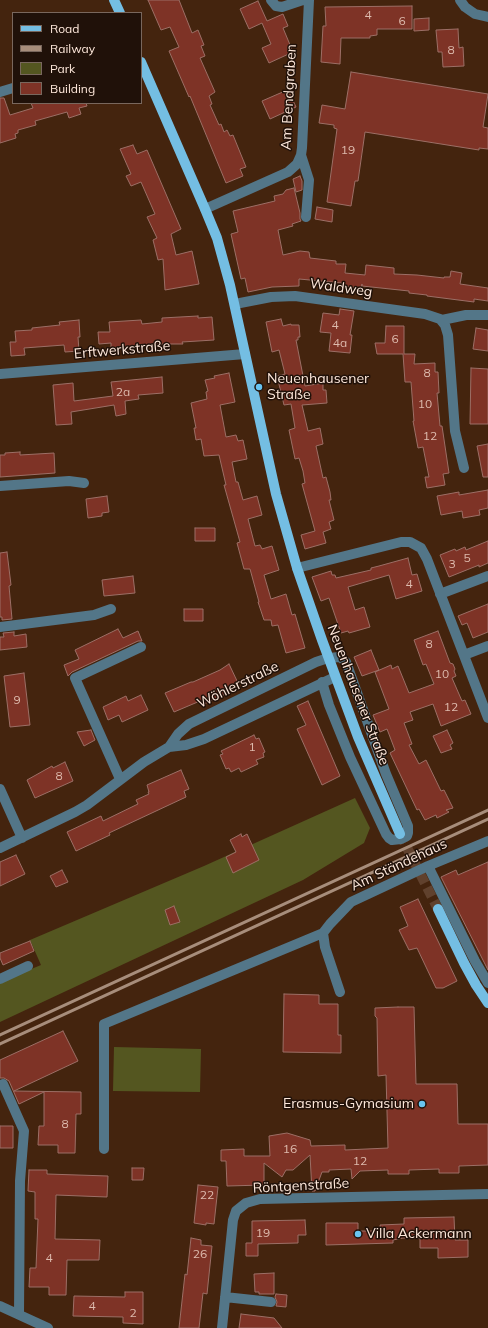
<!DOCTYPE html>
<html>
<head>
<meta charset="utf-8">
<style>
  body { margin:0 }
  #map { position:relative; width:488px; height:1328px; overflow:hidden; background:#44240e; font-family:Mulish,sans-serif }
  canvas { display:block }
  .legend { position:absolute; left:12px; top:12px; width:130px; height:92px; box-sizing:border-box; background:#201109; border:1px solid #79675d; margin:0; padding:5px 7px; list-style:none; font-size:12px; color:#fee8db }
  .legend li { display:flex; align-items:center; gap:8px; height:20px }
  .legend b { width:20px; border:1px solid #79675d }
</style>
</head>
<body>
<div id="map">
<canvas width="488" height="1328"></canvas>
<ul class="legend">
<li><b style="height:5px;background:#74bee3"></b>Road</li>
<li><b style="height:5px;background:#a78d7b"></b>Railway</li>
<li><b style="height:11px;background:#545620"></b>Park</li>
<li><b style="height:11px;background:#7e3326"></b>Building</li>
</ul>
</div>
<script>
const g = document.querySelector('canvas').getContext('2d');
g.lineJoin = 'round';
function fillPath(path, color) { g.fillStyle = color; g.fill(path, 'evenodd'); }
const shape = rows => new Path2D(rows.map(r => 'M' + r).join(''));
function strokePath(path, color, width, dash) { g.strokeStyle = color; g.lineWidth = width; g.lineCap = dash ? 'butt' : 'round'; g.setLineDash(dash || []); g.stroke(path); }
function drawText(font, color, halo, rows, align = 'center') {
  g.font = font + ' Mulish,sans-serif'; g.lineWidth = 3; g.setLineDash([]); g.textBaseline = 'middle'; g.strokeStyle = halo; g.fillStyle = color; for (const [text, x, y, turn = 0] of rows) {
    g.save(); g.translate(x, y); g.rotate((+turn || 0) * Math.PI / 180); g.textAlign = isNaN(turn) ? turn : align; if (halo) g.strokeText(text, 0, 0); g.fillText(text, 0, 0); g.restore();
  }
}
fillPath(shape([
  [355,798,370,828,364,843,303,880,0,1022,0,982,41,965,30,940,204,866],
  [114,1047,201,1049,200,1092,113,1091]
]), '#545620');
const building = shape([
  [148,0,179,0,192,33,198,30,204,45,201,46,205,56,200,58,215,92,209,96,212,104,210,105,219,125,221,124,224,132,227,130,230,136,233,135,246,167,240,169,243,176,226,183,190,96,189,97,169,51,179,47,170,27,161,30,148,0],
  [258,1,267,21,283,14,288,26,283,28,293,52,269,63,262,48,271,44,262,23,249,29,240,9,258,1],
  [412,6,412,29,377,29,377,35,370,36,370,38,341,38,340,64,321,62,323,26,326,26,325,7,412,6],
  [429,18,429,30,414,31,414,19,429,18],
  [458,29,459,48,463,47,464,66,443,67,442,52,438,52,436,30,458,29],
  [351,72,488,94,483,127,488,128,488,149,479,148,479,150,365,132,358,181,355,181,351,206,327,202,337,129,334,128,334,125,319,123,322,105,345,109,351,72],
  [285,91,286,94,289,92,296,107,270,119,262,101,285,91],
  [0,98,4,98,10,115,33,108,31,103,86,103,87,106,79,108,81,114,69,118,67,112,35,121,36,125,18,130,18,133,15,134,16,138,0,143,0,98],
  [133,145,137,154,147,150,181,229,171,234,176,255,192,251,199,284,165,290,163,259,158,260,153,240,157,238,147,217,155,214,141,182,131,186,126,176,131,174,120,149,133,145],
  [300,176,302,181,302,190,296,192,293,179,300,176],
  [294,188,300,213,300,219,301,221,292,224,293,226,278,230,283,255,300,251,309,252,310,258,336,261,336,264,346,264,345,273,365,275,366,265,394,268,394,274,417,275,444,278,444,277,450,277,451,271,462,273,460,284,488,288,488,301,474,299,474,302,427,296,427,295,409,293,409,291,362,286,362,284,361,288,342,286,342,283,299,279,299,286,272,287,248,292,245,278,241,279,231,234,238,232,233,211,275,201,274,196,283,194,286,190,294,188],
  [317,207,333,210,332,222,315,219,317,207],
  [340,309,354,311,350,335,352,335,350,353,329,351,331,333,320,332,323,313,339,315,340,309],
  [198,316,198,318,212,317,214,340,182,342,183,344,163,344,111,348,111,343,99,344,98,332,110,332,109,322,141,320,142,324,162,322,162,318,198,316],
  [281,319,283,326,291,324,291,325,299,325,300,337,298,337,298,340,296,340,305,386,323,383,323,390,326,390,327,403,302,405,308,431,320,428,323,444,316,446,323,478,326,477,330,492,331,500,329,500,334,520,329,522,331,529,323,532,326,543,305,549,301,535,315,531,302,484,305,483,303,471,299,458,295,459,289,430,295,428,291,404,284,405,277,376,285,374,279,350,272,352,266,322,281,319],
  [79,320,80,337,78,337,79,351,65,352,64,345,24,348,25,355,11,356,10,342,16,342,15,331,32,330,32,328,60,325,59,322,79,320],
  [386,326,404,326,404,354,415,354,414,364,435,363,435,372,438,372,439,393,437,393,440,426,442,426,449,473,443,474,445,485,427,488,425,477,429,477,423,447,418,448,413,421,414,421,411,382,405,382,403,354,377,354,375,343,385,343,386,326],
  [476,328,488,330,488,351,473,349,476,328],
  [471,368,488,369,488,424,470,424,471,368],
  [229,373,235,402,220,405,226,437,236,435,238,441,243,440,247,459,232,462,236,482,238,482,243,500,257,496,262,515,248,519,255,546,260,545,262,549,272,546,279,570,264,575,271,599,286,594,292,615,295,614,305,648,286,653,278,625,272,626,271,620,264,620,258,602,259,602,250,569,244,569,237,543,240,542,224,485,226,485,219,455,204,456,201,439,196,440,194,428,196,428,191,403,207,399,206,392,208,391,205,380,215,378,214,376,229,373],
  [162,377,163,393,138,395,139,399,125,401,126,414,116,416,114,405,71,412,72,424,56,425,53,385,73,383,74,401,113,396,111,382,162,377],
  [488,444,488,477,483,477,477,446,488,444],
  [20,452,20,455,54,453,55,473,0,477,0,455,5,455,5,453,20,452],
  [488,490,488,508,479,510,480,515,463,518,462,511,441,515,437,496,459,492,459,495,488,490],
  [107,496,109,512,102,513,102,516,88,518,86,499,107,496],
  [195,528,215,528,215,541,195,541,195,528],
  [488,541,488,563,479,567,479,565,449,577,440,555,455,549,456,551,465,547,466,550,488,541],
  [7,552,11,585,9,586,12,619,2,620,2,617,0,617,0,553,7,552],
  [408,558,412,575,417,574,422,591,396,599,389,575,348,587,355,610,364,607,370,627,349,633,348,631,341,633,329,598,321,601,312,577,331,571,332,575,335,575,336,578,371,570,371,568,379,566,408,558],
  [133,576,135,593,104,596,102,580,133,576],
  [488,604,488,632,473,638,467,623,462,625,458,616,488,604],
  [184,609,203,609,203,621,184,621,184,609],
  [118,629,123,638,138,631,142,641,138,641,72,672,68,676,64,665,79,659,75,650,118,629],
  [438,631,450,663,453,664,455,669,454,671,456,676,452,678,462,701,465,700,471,714,441,726,433,704,410,712,413,720,404,723,412,744,409,745,419,764,426,760,441,791,444,790,453,808,446,810,449,812,437,818,436,815,425,820,419,809,417,810,390,753,395,750,387,729,380,732,373,715,389,709,375,672,391,665,392,669,398,666,409,693,434,684,426,664,423,665,414,640,438,631],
  [14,632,14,636,26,634,27,647,0,650,0,637,4,637,3,633,14,632],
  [371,650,379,670,362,676,354,657,371,650],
  [229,664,238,683,230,687,232,691,202,705,200,701,174,712,165,693,191,682,193,682,220,670,229,664],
  [24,673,30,725,10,727,4,676,24,673],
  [141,695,148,710,122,722,119,715,108,720,103,707,126,696,128,701,141,695],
  [308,701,340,776,322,785,297,729,306,725,297,706,308,701],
  [91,730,95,740,84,746,77,732,91,730],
  [447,730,453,743,450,745,452,749,441,753,433,736,447,730],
  [254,735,256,739,259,738,265,752,263,753,264,757,256,760,258,764,241,772,239,768,231,772,229,768,226,769,220,755,223,754,221,751,254,735],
  [65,762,73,781,35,798,27,780,52,766,53,768,65,762],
  [181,770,189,789,184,791,186,797,109,833,110,835,76,851,67,832,101,816,103,821,138,804,136,800,149,794,148,792,149,792,147,785,181,770],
  [241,834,242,837,247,834,259,860,233,873,226,857,236,852,230,840,241,834],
  [16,855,25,874,0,886,0,862,16,855],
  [488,862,488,970,441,877,456,870,458,875,488,862],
  [62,870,68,882,56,887,50,876,62,870],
  [418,899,457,981,443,988,436,988,417,948,409,950,399,930,408,926,400,907,418,899],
  [174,906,180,922,170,925,165,910,174,906],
  [30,941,34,951,3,965,0,958,0,953,30,941],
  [284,994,319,995,319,1004,338,1004,338,1035,341,1035,341,1053,283,1052,284,994],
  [398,1007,414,1007,416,1084,457,1084,458,1124,488,1124,488,1165,459,1166,459,1173,439,1173,439,1169,409,1170,409,1174,388,1174,388,1170,360,1171,352,1179,351,1169,329,1170,329,1172,322,1172,315,1191,312,1191,310,1155,293,1170,286,1170,282,1177,264,1163,264,1185,227,1186,226,1161,221,1161,221,1150,244,1149,244,1156,270,1156,269,1136,287,1133,310,1140,311,1146,345,1145,345,1150,388,1148,386,1075,378,1076,377,1018,375,1016,375,1008,398,1007],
  [63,1031,78,1061,14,1091,81,1092,81,1114,76,1114,75,1153,58,1153,58,1145,38,1145,39,1126,44,1126,44,1092,19,1104,9,1081,4,1078,0,1078,0,1060,63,1031],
  [0,1126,13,1126,13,1148,0,1148,0,1126],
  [132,1168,144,1168,143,1180,132,1180,132,1168],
  [29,1170,47,1170,47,1174,108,1176,107,1197,56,1195,55,1239,100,1240,99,1260,67,1260,66,1295,49,1295,49,1287,29,1287,30,1268,36,1268,38,1219,35,1219,35,1192,28,1191,29,1170],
  [198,1185,218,1187,214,1224,206,1223,206,1225,194,1223,198,1185],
  [454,1217,455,1240,468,1240,468,1257,438,1258,438,1248,420,1248,420,1238,403,1238,393,1240,393,1243,326,1245,326,1223,358,1223,358,1231,381,1231,380,1225,404,1224,404,1218,454,1217],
  [305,1220,306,1235,298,1235,298,1243,258,1244,258,1256,246,1256,246,1243,252,1243,252,1221,305,1220],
  [191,1238,201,1240,201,1245,212,1246,207,1294,203,1293,199,1328,179,1328,185,1274,187,1275,191,1238],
  [274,1273,274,1294,259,1294,259,1292,255,1292,254,1274,274,1273],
  [125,1292,143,1292,143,1324,123,1323,123,1317,73,1316,74,1296,125,1297,125,1292],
  [276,1294,287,1295,286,1307,276,1306,277,1302,275,1297,276,1294],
  [241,1314,274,1318,282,1328,239,1328,241,1314]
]);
fillPath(building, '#7e3326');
strokePath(building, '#9c6f66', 1);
strokePath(shape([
  [400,834,438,909]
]), '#60412d', 10, [10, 5]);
strokePath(shape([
  [271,0,276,6,282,7,303,0],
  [460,0,465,7,475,14,488,17],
  [0,92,13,88],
  [301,155,309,180,306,217],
  [205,209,288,172,297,164,301,155,302,148,309,0],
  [235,304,271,297,295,296,425,314,440,319,445,325,448,335,455,431,464,468],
  [442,320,466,315,488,315],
  [0,374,245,354],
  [0,486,69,481,84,483],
  [297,568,401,542,410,542,421,548,427,559,488,718],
  [440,594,488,576],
  [0,627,94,615,111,609],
  [464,655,488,646],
  [169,747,178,734,189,724,316,662,328,658,340,657,346,662,386,774,408,826,408,833,407,836,401,839,392,840,389,838,386,834,350,757,329,705,322,682],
  [120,779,75,678,141,647],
  [0,789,22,838],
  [0,848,75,812,87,805,144,762,169,747,186,745,204,739,335,677],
  [428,866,475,961,488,983],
  [0,979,28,966],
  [340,992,325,947,323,933,330,924,351,902,428,866,488,841],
  [3,1084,24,1131,20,1181,19,1314],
  [104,1149,104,1024,323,933],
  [225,1297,271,1302],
  [0,1306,48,1328],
  [222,1328,233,1220,236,1211,246,1203,260,1199,488,1194]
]), '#537688', 10);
strokePath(shape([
  [114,0,120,13],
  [141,62,205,209,217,238,230,285,276,494,297,568,322,640,358,737,400,834],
  [438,909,464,963,476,985,488,1003]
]), '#74bee3', 10);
strokePath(shape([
  [0,1035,488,810],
  [0,1044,488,819]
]), '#a78d7b', 3);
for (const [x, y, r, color] of [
  [259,387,4,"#69c4f0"],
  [422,1104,4,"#69c4f0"],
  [358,1234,4,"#69c4f0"]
]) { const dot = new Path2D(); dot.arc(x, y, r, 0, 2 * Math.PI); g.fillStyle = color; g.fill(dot); strokePath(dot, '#201109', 1.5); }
drawText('12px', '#debbae', null, [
  ["4",368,15],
  ["6",402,21],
  ["8",451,50],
  ["19",348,150],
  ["4",335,325],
  ["6",395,339],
  ["4a",340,343],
  ["8",427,373],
  ["2a",123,392],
  ["10",425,404],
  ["12",430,436],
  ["5",467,558],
  ["3",452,564],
  ["4",409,584],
  ["8",429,644],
  ["10",442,674],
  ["9",17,700],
  ["12",451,707],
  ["1",252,747],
  ["8",59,776],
  ["8",65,1124],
  ["16",290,1149],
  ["12",360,1161],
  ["22",207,1195],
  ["19",263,1233],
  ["26",200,1254],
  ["4",49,1258],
  ["4",92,1306],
  ["2",133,1313]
]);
drawText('14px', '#fee8db', '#201109', [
  ["Am Bendgraben",289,97,-87],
  ["Waldweg",341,288,8],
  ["Erftwerkstraße",122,350,-5],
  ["Wöhlerstraße",238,685,-26],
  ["Neuenhausener Straße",358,695,69],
  ["Am Ständehaus",399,865,-25],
  ["Röntgenstraße",301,1186,-3]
]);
drawText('14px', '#fee8db', '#201109', [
  ["Neuenhausener",267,379],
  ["Straße",267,395],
  ["Erasmus-Gymasium",414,1104,"right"],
  ["Villa Ackermann",366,1234]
], 'left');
</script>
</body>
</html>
